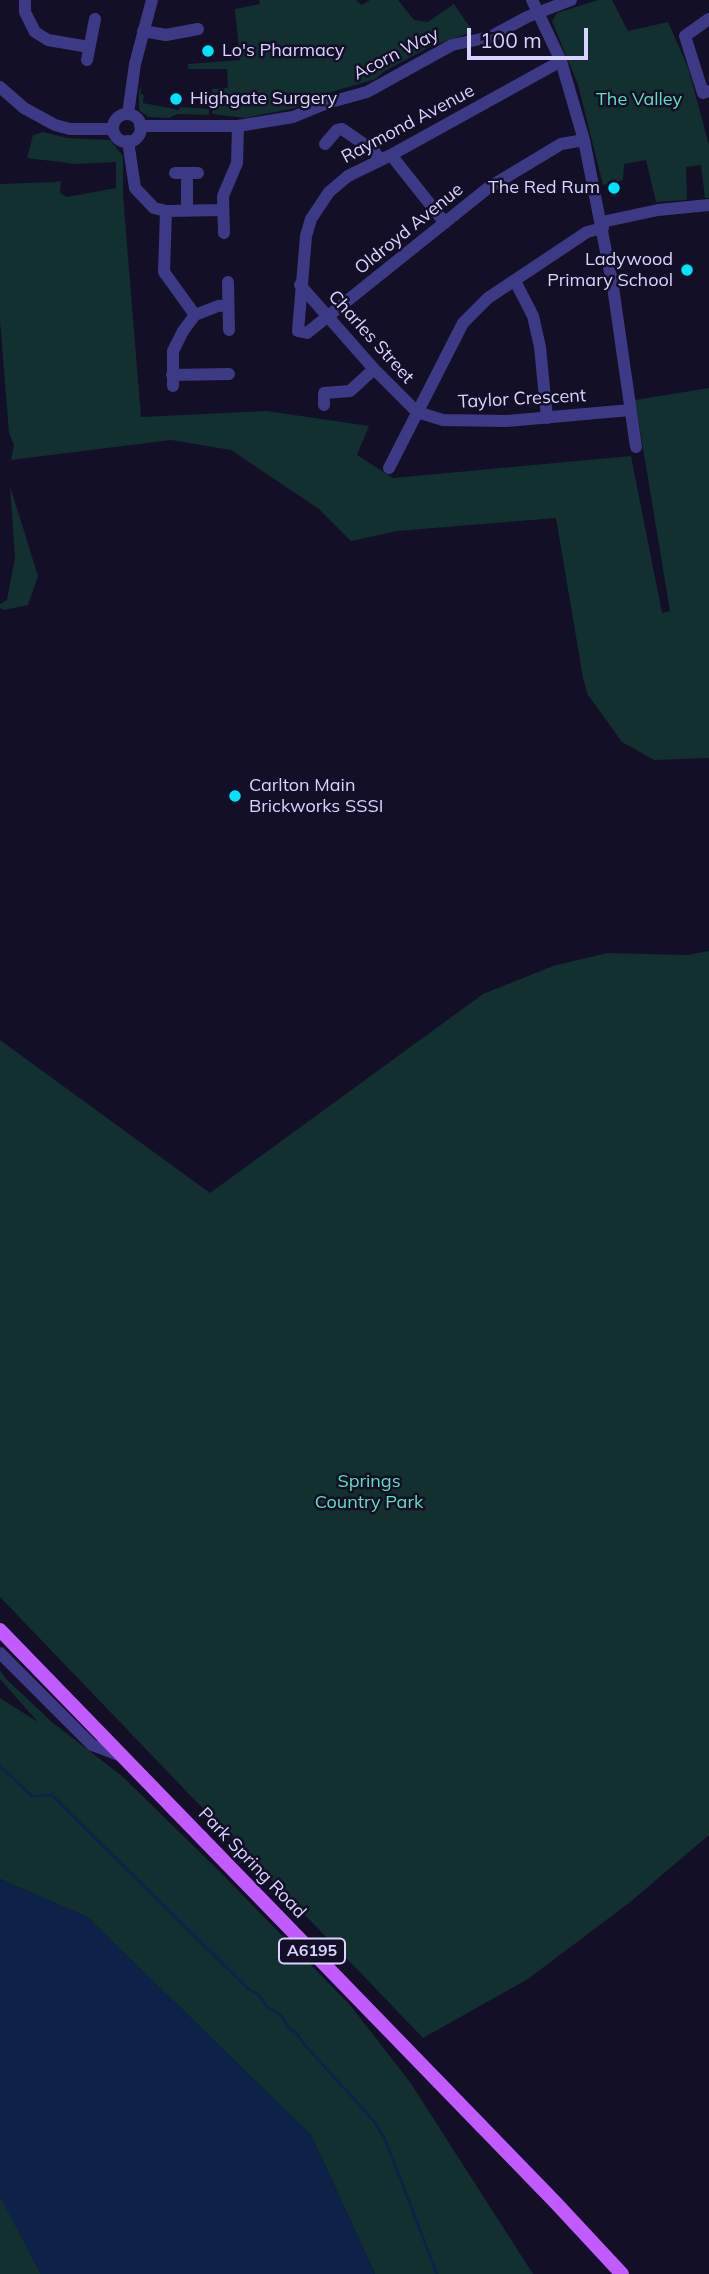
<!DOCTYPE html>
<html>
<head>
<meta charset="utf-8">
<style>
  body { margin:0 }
  #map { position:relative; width:709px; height:2274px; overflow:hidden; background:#130f26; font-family:Mulish,sans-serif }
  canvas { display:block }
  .scale { position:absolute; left:467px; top:28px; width:121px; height:32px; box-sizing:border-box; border:4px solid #d9d4ff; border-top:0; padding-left:9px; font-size:21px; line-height:24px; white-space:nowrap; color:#d9d4ff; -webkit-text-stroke:5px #130f26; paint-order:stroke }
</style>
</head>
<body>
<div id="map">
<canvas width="709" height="2274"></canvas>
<div class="scale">100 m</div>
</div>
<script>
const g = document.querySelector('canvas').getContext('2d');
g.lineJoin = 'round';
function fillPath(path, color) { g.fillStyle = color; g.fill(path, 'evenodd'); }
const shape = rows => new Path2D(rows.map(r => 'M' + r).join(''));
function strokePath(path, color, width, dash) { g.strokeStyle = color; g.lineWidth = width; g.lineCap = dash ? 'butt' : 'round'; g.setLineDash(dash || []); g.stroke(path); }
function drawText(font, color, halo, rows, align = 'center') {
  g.font = font + ' Mulish,sans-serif'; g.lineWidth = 5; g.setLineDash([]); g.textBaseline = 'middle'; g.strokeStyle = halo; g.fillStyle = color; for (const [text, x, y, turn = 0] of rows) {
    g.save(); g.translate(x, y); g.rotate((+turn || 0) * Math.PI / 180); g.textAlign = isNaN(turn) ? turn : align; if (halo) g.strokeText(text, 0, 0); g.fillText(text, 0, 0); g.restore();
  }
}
fillPath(shape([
  [259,0,356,0,362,5,370,0,398,0,414,20,428,22,454,4,473,32,431,46,383,72,376,79,324,94,295,108,245,118,212,114,212,89,228,88,227,69,188,69,188,64,240,60,235,9,260,4],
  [598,0,612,0,628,31,668,22,688,67,709,145,709,198,705,198,701,165,686,167,687,200,656,202,646,160,624,164,623,180,603,185,578,85,552,21,557,13],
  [142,86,140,94,144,95,143,103,179,110,180,107,209,109,209,115,177,114,169,118,149,117,140,111,139,107,139,91],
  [43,132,67,138,110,140,123,156,123,195,141,417,267,411,369,426,357,455,393,478,631,456,662,613,670,611,635,400,709,388,709,758,654,760,622,742,588,695,583,678,556,518,397,531,351,541,319,509,231,450,171,440,11,460,14,445,9,433,0,320,0,184,54,182,55,185,55,182,61,181,60,193,67,197,116,188,116,162,76,164,27,158,33,135],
  [10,486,38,576,28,605,4,610,0,608,0,604,7,600,15,558],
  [709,951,709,1835,629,1903,528,1979,423,2038,0,1597,0,1040,210,1193,483,994,553,966,607,953,687,955],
  [0,1670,5,1678,53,1723,122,1776,219,1871,350,2005,410,2082,533,2274,375,2274,311,2135,87,1917,0,1879,0,1698,38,1722,0,1679],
  [0,2197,2,2198,41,2274,0,2274]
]), '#12302f');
fillPath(shape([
  [0,1879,87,1917,311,2135,375,2274,41,2274,0,2197]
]), '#0c2248');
strokePath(shape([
  [0,1766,32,1796,52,1795,248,1989,259,1995,268,2008,281,2015,289,2029,296,2032,303,2043,373,2120,385,2139,437,2274]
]), '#0c2248', 2.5);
strokePath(shape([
  [25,0,25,12,35,32,48,40,89,47],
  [532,0,561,61,584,140,613,287,636,447],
  [709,19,685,36,703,93,709,91],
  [143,31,166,35,198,29],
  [87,60,95,19],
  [561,61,391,155,348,176,329,192,311,219,306,236,298,331,307,333,488,188,561,144,584,140],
  [0,87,24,108,55,125,70,129,113,129],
  [128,114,135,64,152,0],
  '113 128a14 14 0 1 1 28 0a14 14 0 1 1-28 0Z',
  [140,126,238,126,293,117,327,103,367,92,452,45,490,37,527,17,571,0],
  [128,141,135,188,154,208,166,211,223,210],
  [325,144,337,130,342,129,374,151,380,160],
  [391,155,445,223],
  [175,173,198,173],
  [187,173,187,211],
  [166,211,164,272,195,315],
  [602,222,658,210,709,205],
  [224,233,223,196,237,163,238,126],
  [515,281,533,316,540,347,547,418],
  [228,282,229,330],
  [300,285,374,369,417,412,443,420,507,421,630,410],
  [172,375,229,374],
  [173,386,173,351,183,331,195,315,218,306,228,305],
  [324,405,324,393,350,391,374,369],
  [389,468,463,323,488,298,587,232,603,228],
  [0,1653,92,1745,121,1756]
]), '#3d3a85', 12);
strokePath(shape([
  [0,1630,555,2202,622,2274]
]), '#c25bff', 14);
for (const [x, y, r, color] of [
  [208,51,7,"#00e5ff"],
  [176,99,7,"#00e5ff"],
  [614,188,7,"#00e5ff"],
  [687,270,7,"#00e5ff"],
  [235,796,7,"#00e5ff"]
]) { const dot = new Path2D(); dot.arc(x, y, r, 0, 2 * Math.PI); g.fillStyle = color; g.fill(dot); strokePath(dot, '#130f26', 2.5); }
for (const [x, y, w] of [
  [312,1951,66]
]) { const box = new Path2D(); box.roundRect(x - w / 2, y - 12.5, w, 25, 5); g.fillStyle = '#130f26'; g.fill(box); strokePath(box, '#d9d4ff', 2); }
drawText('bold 16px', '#d9d4ff', null, [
  ["A6195",312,1951]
]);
drawText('18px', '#d9d4ff', '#130f26', [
  ["Lo's Pharmacy",222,51],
  ["Highgate Surgery",190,99],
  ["The Red Rum",600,188,"right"],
  ["Ladywood",673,260,"right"],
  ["Primary School",673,281,"right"],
  ["Carlton Main",249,786],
  ["Brickworks SSSI",249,807]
], 'left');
drawText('18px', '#d9d4ff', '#130f26', [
  ["Acorn Way",396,54,-27],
  ["Raymond Avenue",408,124,-28],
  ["Oldroyd Avenue",409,229,-39],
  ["Charles Street",371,337,48],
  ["Taylor Crescent",522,399,-3],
  ["Park Spring Road",252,1863,46]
]);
drawText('18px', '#5fe0c0', '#130f26', [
  ["The Valley",639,100],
  ["Springs",369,1482],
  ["Country Park",369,1503]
]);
</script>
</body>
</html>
